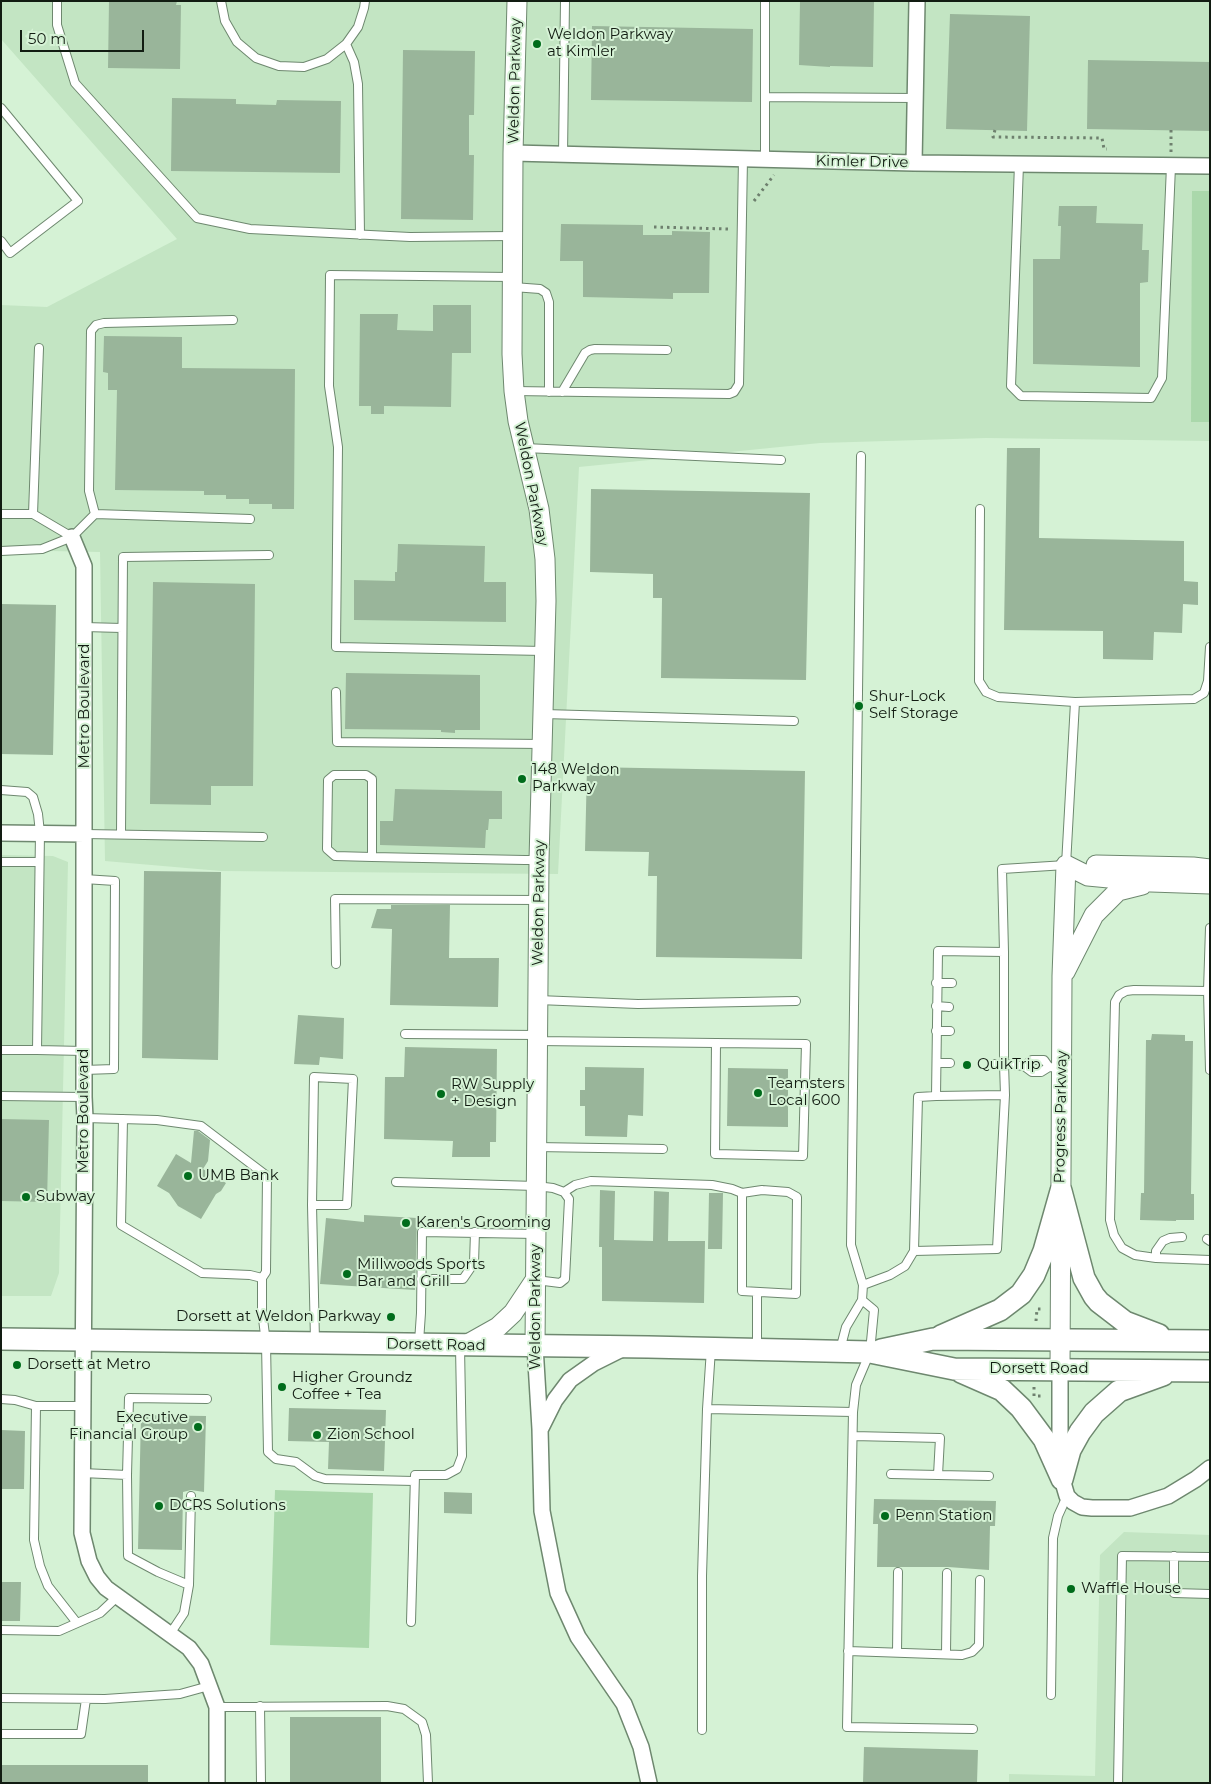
<!DOCTYPE html>
<html>
<head>
<meta charset="utf-8">
<style>
  body { margin:0 }
  #map { position:relative; width:1211px; height:1784px; overflow:hidden; background:#d5f2d5; font-family:Montserrat,sans-serif }
  canvas { display:block }
  .frame { position:absolute; inset:0; border:2px solid #121c12; pointer-events:none }
  .scale { position:absolute; left:20px; top:30px; width:124px; height:22px; box-sizing:border-box; border:2px solid #121c12; border-top:0; padding-left:6px; font-size:15px; line-height:18px; white-space:nowrap; color:#121c12; -webkit-text-stroke:4px #d5f2d5; paint-order:stroke }
</style>
</head>
<body>
<div id="map">
<canvas width="1211" height="1784"></canvas>
<div class="frame"></div>
<div class="scale">50 m</div>
</div>
<script>
const g = document.querySelector('canvas').getContext('2d');
g.lineJoin = 'round';
function fillPath(path, color) { g.fillStyle = color; g.fill(path, 'evenodd'); }
const shape = rows => new Path2D(rows.map(r => 'M' + r).join(''));
function strokePath(path, color, width, dash) { g.strokeStyle = color; g.lineWidth = width; g.lineCap = dash ? 'butt' : 'round'; g.setLineDash(dash || []); g.stroke(path); }
function drawText(font, color, halo, rows, align = 'center') {
  g.font = font + ' Montserrat,sans-serif'; g.lineWidth = 4; g.setLineDash([]); g.textBaseline = 'middle'; g.strokeStyle = halo; g.fillStyle = color; for (const [text, x, y, turn = 0] of rows) {
    g.save(); g.translate(x, y); g.rotate((+turn || 0) * Math.PI / 180); g.textAlign = isNaN(turn) ? turn : align; if (halo) g.strokeText(text, 0, 0); g.fillText(text, 0, 0); g.restore();
  }
}
fillPath(shape([
  [1,1,1210,1,1210,441,986,438,820,443,579,467,558,874,221,871,105,861,100,552,1,550,1,305,47,307,177,239,1,39],
  [1,855,53,856,68,862,59,1273,51,1296,1,1296],
  [1124,1532,1210,1535,1210,1783,1009,1783,1009,1774,1095,1776,1100,1555]
]), '#c3e5c3');
fillPath(shape([
  [1192,191,1210,191,1210,422,1191,422],
  [275,1490,373,1493,369,1648,270,1645]
]), '#aad8ab');
fillPath(shape([
  [109,1,177,1,176,5,181,5,180,69,108,68],
  [800,1,874,1,873,67,830,66,830,67,799,65],
  [950,14,1030,16,1027,131,946,129],
  [592,26,753,29,752,102,591,100],
  [403,50,475,51,474,115,469,115,469,155,474,155,473,220,401,219],
  [1088,60,1210,62,1210,131,1087,129],
  [172,98,236,99,236,104,276,105,277,100,341,101,340,173,171,171],
  [1059,206,1097,206,1096,223,1143,224,1142,250,1149,250,1148,282,1140,283,1140,367,1033,364,1033,259,1060,259,1061,226,1058,226],
  [561,224,643,225,643,235,672,235,672,231,710,232,709,293,673,293,673,299,583,297,583,261,560,261],
  [433,305,471,305,471,353,452,353,451,407,384,406,384,414,371,414,371,406,359,406,360,314,398,314,397,330,433,331],
  [104,336,182,337,182,368,295,369,294,509,272,509,272,504,249,504,249,499,226,499,226,495,204,495,204,491,115,490,117,390,108,390,108,373,103,372],
  [1007,448,1040,448,1039,538,1184,541,1184,581,1198,582,1198,605,1183,604,1182,633,1154,632,1153,660,1103,659,1103,631,1004,630],
  [591,489,810,493,806,680,661,678,662,598,653,598,653,574,590,572],
  [398,544,485,546,484,582,506,582,506,622,354,620,354,580,395,581,395,572,397,572],
  [153,582,255,584,253,786,211,786,211,805,150,804],
  [1,604,56,605,53,755,1,754],
  [346,673,480,675,480,730,455,730,455,733,441,732,441,730,345,729],
  [587,767,805,771,802,959,656,957,657,876,648,876,649,852,585,851],
  [395,789,502,791,502,819,489,819,488,830,486,830,485,848,380,845,380,821,393,821],
  [144,871,221,872,218,1060,142,1058],
  [391,905,450,905,449,958,499,958,498,1007,390,1005,392,929,371,928,377,909,391,909],
  [298,1015,344,1018,343,1059,320,1057,319,1065,294,1064],
  [1152,1034,1185,1035,1185,1041,1193,1041,1191,1194,1194,1194,1194,1220,1176,1220,1176,1221,1140,1220,1141,1193,1144,1193,1146,1040,1151,1040],
  [405,1047,497,1049,496,1142,490,1142,490,1157,452,1157,453,1141,384,1139,385,1077,404,1077],
  [585,1067,644,1068,643,1116,628,1115,627,1137,585,1136,585,1106,580,1106,580,1090,585,1090],
  [728,1068,788,1069,788,1127,727,1126],
  [1,1119,49,1120,47,1202,1,1201],
  [194,1131,198,1131,210,1140,208,1161,203,1169,226,1183,221,1191,216,1194,201,1219,178,1206,169,1193,157,1186,176,1154,191,1163],
  [600,1190,615,1191,614,1240,653,1241,654,1191,669,1192,668,1241,705,1241,704,1303,602,1301,602,1247,599,1247],
  [709,1193,723,1193,722,1249,708,1249],
  [364,1215,417,1218,415,1290,320,1284,326,1218,364,1222],
  [289,1408,386,1410,384,1471,328,1469,329,1442,288,1441],
  [141,1415,206,1416,204,1492,191,1490,183,1492,182,1550,138,1549],
  [1,1430,25,1431,24,1489,1,1489],
  [444,1492,472,1493,472,1514,444,1513],
  [874,1499,996,1501,995,1526,990,1526,989,1570,948,1567,877,1567,878,1524,873,1524],
  [1,1582,21,1582,20,1621,1,1621],
  [290,1717,381,1717,381,1783,290,1783],
  [864,1747,978,1750,977,1783,863,1783],
  [1,1765,148,1765,148,1783,1,1783]
]), '#99b59a');
const service = shape([
  [57,1,57,25,75,83,197,218,250,229,410,237,512,236],
  [221,1,225,21,237,42,256,58,279,66,304,67,327,59,346,44,358,27,364,8,365,1],
  [765,1,765,97,915,98],
  [346,44,354,62,358,84,360,235],
  [1,108,78,201,10,253,1,241],
  [563,155,565,1],
  [765,160,765,97],
  [1019,164,1011,386,1021,396,1151,398,1162,378,1171,166],
  [512,277,330,275,329,386,338,447,336,647,544,651],
  [513,287,540,289,546,293,549,302,549,392],
  [39,348,33,514,72,537],
  [514,391,729,394,734,392,739,384,743,159],
  [562,392,585,353,590,350,595,349,667,350],
  [525,448,781,460],
  [861,456,851,1245,863,1285],
  [980,509,979,681,986,692,998,697,1075,702,1194,699,1204,693,1208,681,1210,647],
  [1,514,33,514],
  [95,514,250,519],
  [1,551,42,549,72,537,95,514,89,491,91,331,96,325,104,323,233,320],
  [84,627,122,628],
  [336,692,337,742,543,744],
  [544,714,794,721],
  [1,790,27,792,33,797,38,814,40,833,37,1050,84,1051],
  [85,834,263,837],
  [121,834,123,557,269,555],
  [372,857,372,779,366,775,334,775,328,780,327,849,335,856,372,857,525,860,539,860],
  [1,862,39,862],
  [336,964,335,899,539,900],
  [936,983,952,983],
  [1208,991,1210,928],
  [538,1000,638,1004,796,1001],
  [936,1006,949,1007],
  [936,1031,950,1031],
  [405,1034,538,1035],
  [537,1041,716,1043,806,1044,803,1156,715,1154,716,1043],
  [1,1050,37,1050],
  [937,1063,950,1063],
  [995,1064,1004,1064,1004,952],
  [1024,1066,1032,1060,1044,1060,1049,1067],
  [84,1070,114,1069,115,881,84,879],
  [1210,1070,1208,991,1134,990,1126,991,1119,995,1115,1002,1110,1220,1114,1235,1122,1248,1135,1255,1156,1258,1210,1260],
  [1005,1095,1004,1064,1024,1066,1032,1072,1041,1072,1049,1067,1061,1068],
  [1,1096,84,1097],
  [85,1118,157,1120,201,1126,267,1176,266,1272,262,1278,262,1311,266,1343,268,1452,276,1459,296,1462,315,1476,325,1479,414,1481],
  [123,1119,121,1225,202,1273,250,1275,262,1278],
  [536,1147,663,1149],
  [396,1182,536,1186,553,1188,564,1192,569,1199,565,1279,560,1283,536,1280],
  [762,1190,788,1192,797,1197,796,1294,742,1291,742,1193,762,1190],
  [564,1192,575,1185,591,1181,712,1185,732,1189,742,1193],
  [312,1205,347,1205,353,1079,314,1077,312,1205,315,1341],
  [1207,1239,1210,1241],
  [914,1251,918,1097,936,1096],
  [1156,1258,1156,1251,1163,1241,1170,1238,1182,1237],
  [421,1279,463,1279,474,1263,475,1232],
  [862,1300,874,1310,870,1352,856,1385,853,1412,847,1727,973,1729],
  [419,1342,421,1313,422,1232,536,1234],
  [757,1347,757,1293],
  [840,1350,846,1327,862,1300,863,1285,890,1275,905,1266,914,1251,997,1249,1005,1095,936,1096,938,951,1004,952,1002,869,1066,865,1075,702],
  [1,1399,15,1400,36,1406],
  [707,1409,711,1349],
  [853,1436,940,1438,938,1475,891,1474],
  [82,1473,127,1475,129,1398,207,1399],
  [127,1475,128,1556,158,1572,189,1585,184,1613,170,1634],
  [938,1475,989,1476],
  [1174,1556,1174,1593,1210,1594],
  [189,1585,191,1496],
  [411,1622,415,1475,446,1475,457,1469,462,1456,460,1347],
  [77,1623,48,1586,40,1566,34,1540,36,1406,83,1406],
  [1,1630,59,1631,100,1613,117,1597],
  [848,1651,962,1655,972,1652,979,1645,980,1580],
  [897,1652,898,1572],
  [946,1654,947,1573],
  [1051,1695,1053,1538,1058,1516,1067,1496],
  [1,1698,105,1699,180,1694,209,1686],
  [260,1706,261,1783],
  [217,1707,387,1706,404,1709,422,1722,426,1735,428,1783],
  [702,1730,702,1576,707,1409,853,1412],
  [1,1734,81,1734,86,1699],
  [1118,1783,1122,1556,1210,1557]
]);
const minor = shape([
  [513,153,914,163,1210,166],
  [914,163,917,1],
  [72,537,84,566,84,1097,85,1118,82,1533,89,1561,97,1577,106,1588,189,1648,201,1664,217,1707,217,1783],
  [1,833,85,834],
  [535,1346,540,1429,542,1511,558,1593,578,1637,624,1704,641,1747,649,1783],
  [1060,1369,1060,1438,1062,1479,1067,1496,1073,1502,1082,1507,1092,1508,1130,1508,1168,1496,1196,1479,1210,1468],
  [541,1428,555,1400,570,1380,594,1363,624,1348]
]);
const tertiary = shape([
  [517,1,513,153,512,354,514,391,518,421,539,509,545,559,546,601,539,860,535,1346],
  [1066,865,1088,876,1151,882,1210,884],
  [1096,865,1193,867,1210,869],
  [1065,972,1094,915,1118,891,1142,885],
  [466,1345,498,1327,513,1313,535,1280],
  [1060,1369,1062,976,1066,865]
]);
const secondary = shape([
  [1061,1191,1084,1278,1094,1296,1099,1302,1125,1322,1159,1335],
  [941,1336,1000,1310,1021,1294,1034,1275,1044,1251,1061,1191],
  [1,1339,648,1347,870,1352,954,1369,1210,1371],
  [881,1350,933,1339,1210,1341],
  [961,1372,1002,1390,1021,1408,1044,1439,1062,1479],
  [1062,1479,1070,1450,1080,1432,1094,1413,1119,1391,1163,1375]
]);
strokePath(service, '#6e886f', 10);
strokePath(minor, '#6e886f', 18);
strokePath(tertiary, '#6e886f', 21);
strokePath(secondary, '#6e886f', 24);
strokePath(shape([
  [995,130,993,137,1102,138,1104,149,1107,149],
  [1171,152,1171,130],
  [754,201,774,175],
  [654,227,729,229,731,227],
  [1036,1321,1037,1309,1044,1309],
  [1034,1387,1034,1396,1044,1396]
]), '#6e806e', 3, [2.5, 4]);
strokePath(service, '#fff', 8);
strokePath(minor, '#fff', 15);
strokePath(tertiary, '#fff', 19);
strokePath(secondary, '#fff', 21);
for (const [x, y, r, color] of [
  [537,44,5,"#006c1b"],
  [859,706,5,"#006c1b"],
  [522,779,5,"#006c1b"],
  [967,1065,5,"#006c1b"],
  [758,1093,5,"#006c1b"],
  [441,1094,5,"#006c1b"],
  [188,1176,5,"#006c1b"],
  [26,1197,5,"#006c1b"],
  [406,1223,5,"#006c1b"],
  [347,1274,5,"#006c1b"],
  [391,1317,5,"#006c1b"],
  [17,1365,5,"#006c1b"],
  [282,1387,5,"#006c1b"],
  [198,1427,5,"#006c1b"],
  [317,1435,5,"#006c1b"],
  [159,1506,5,"#006c1b"],
  [885,1516,5,"#006c1b"],
  [1071,1589,5,"#006c1b"]
]) { const dot = new Path2D(); dot.arc(x, y, r, 0, 2 * Math.PI); g.fillStyle = color; g.fill(dot); strokePath(dot, '#d5f2d5', 2); }
drawText('15px', '#121c12', '#d5f2d5', [
  ["Weldon Parkway",547,35],
  ["at Kimler",547,52],
  ["Shur-Lock",869,697],
  ["Self Storage",869,714],
  ["148 Weldon",532,770],
  ["Parkway",532,787],
  ["QuikTrip",977,1065],
  ["Teamsters",768,1084],
  ["Local 600",768,1101],
  ["RW Supply",451,1085],
  ["+ Design",451,1102],
  ["UMB Bank",198,1176],
  ["Subway",36,1197],
  ["Karen's Grooming",416,1223],
  ["Millwoods Sports",357,1265],
  ["Bar and Grill",357,1282],
  ["Dorsett at Weldon Parkway",381,1317,"right"],
  ["Dorsett at Metro",27,1365],
  ["Higher Groundz",292,1378],
  ["Coffee + Tea",292,1395],
  ["Executive",188,1418,"right"],
  ["Financial Group",188,1435,"right"],
  ["Zion School",327,1435],
  ["DCRS Solutions",169,1506],
  ["Penn Station",895,1516],
  ["Waffle House",1081,1589]
], 'left');
drawText('15px', '#121c12', '#d5f2d5', [
  ["Weldon Parkway",515,81,-89],
  ["Kimler Drive",862,162,1],
  ["Weldon Parkway",531,484,79],
  ["Metro Boulevard",85,706,-90],
  ["Weldon Parkway",539,903,-89],
  ["Metro Boulevard",84,1111,-90],
  ["Progress Parkway",1061,1117,-89],
  ["Weldon Parkway",536,1307,-90],
  ["Dorsett Road",436,1345,1],
  ["Dorsett Road",1039,1369]
]);
</script>
</body>
</html>
